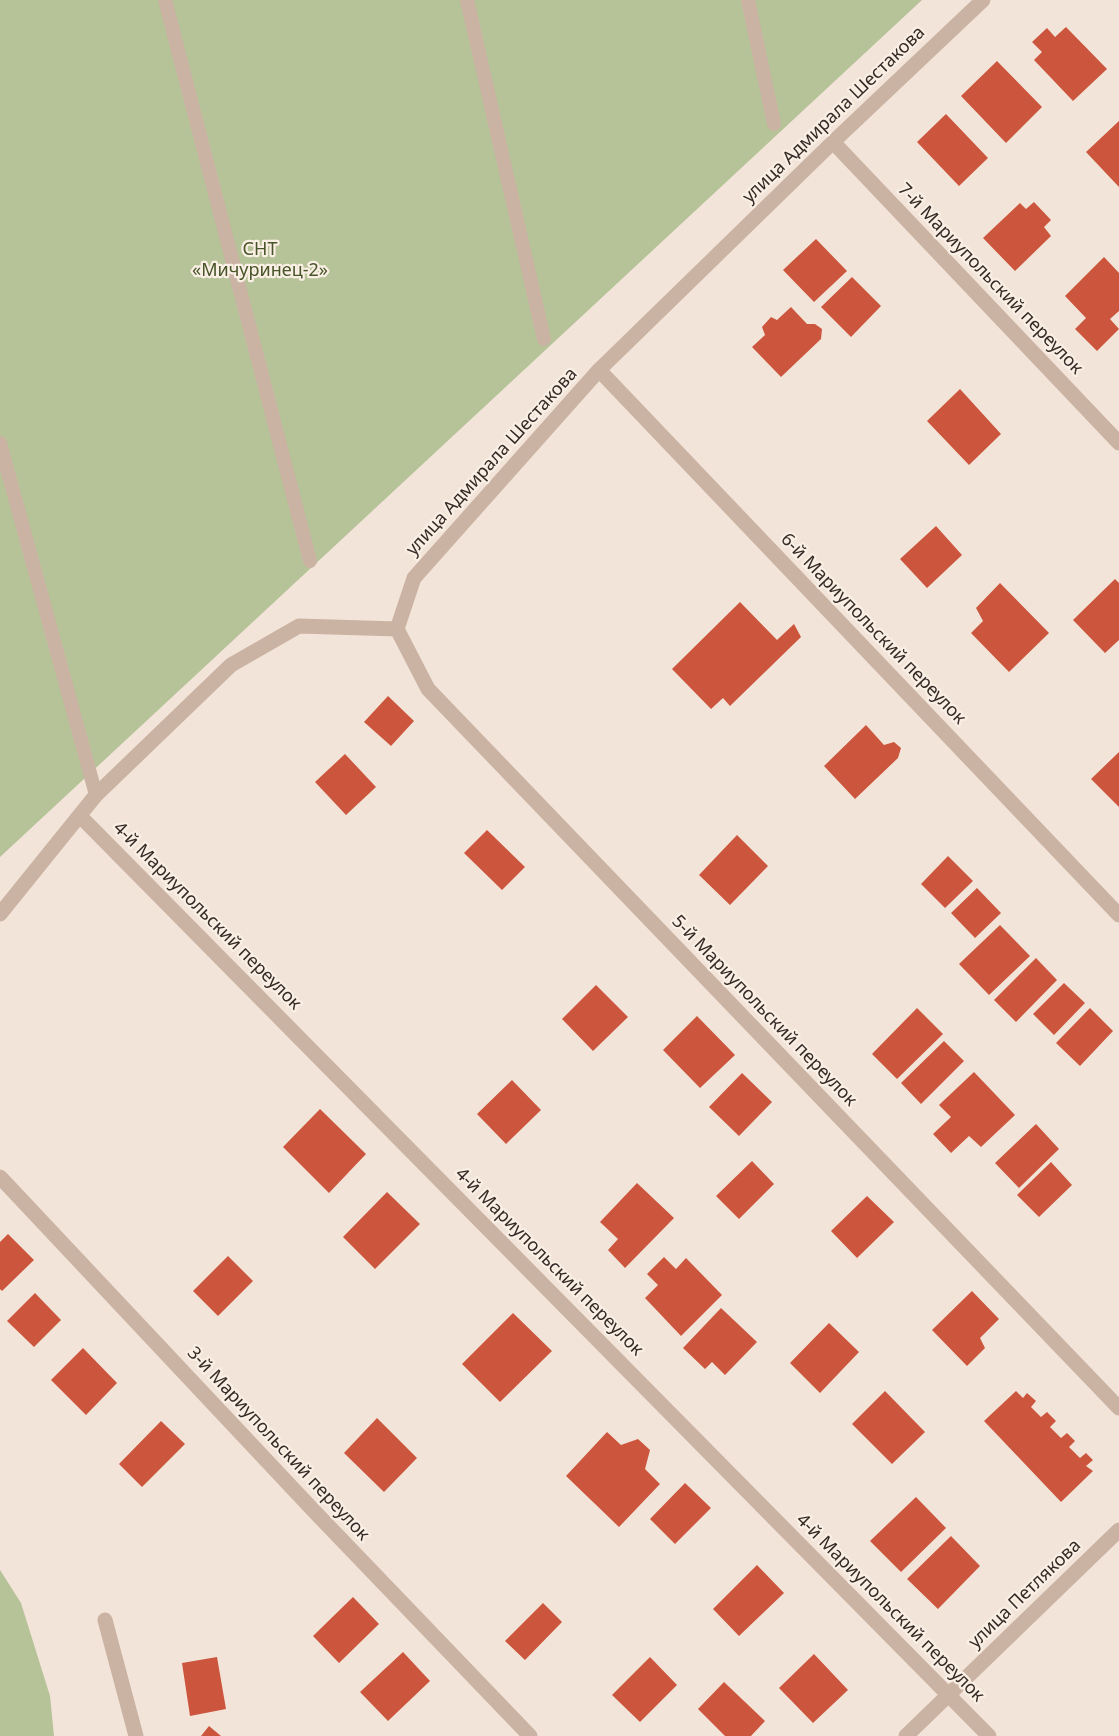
<!DOCTYPE html>
<html>
<head>
<meta charset="utf-8">
<style>
  body { margin:0 }
  canvas { display:block; background:#f2e4d8 }
</style>
</head>
<body>
<canvas width="1119" height="1736"></canvas>
<script>
const g = document.querySelector('canvas').getContext('2d');
g.lineJoin = 'round';
function fillPath(path, color) { g.fillStyle = color; g.fill(path, 'evenodd'); }
const shape = rows => new Path2D(rows.map(r => 'M' + r).join(''));
function strokePath(path, color, width, dash) { g.strokeStyle = color; g.lineWidth = width; g.lineCap = dash ? 'butt' : 'round'; g.setLineDash(dash || []); g.stroke(path); }
function drawText(font, color, halo, rows, align = 'center') {
  g.font = font + ' "Noto Sans",sans-serif'; g.lineWidth = 4.5; g.setLineDash([]); g.textBaseline = 'middle'; g.strokeStyle = halo; g.fillStyle = color; for (const [text, x, y, turn = 0] of rows) {
    g.save(); g.translate(x, y); g.rotate((+turn || 0) * Math.PI / 180); g.textAlign = isNaN(turn) ? turn : align; if (halo) g.strokeText(text, 0, 0); g.fillText(text, 0, 0); g.restore();
  }
}
fillPath(shape([
  [0,0,922,0,0,857],
  [0,1570,21,1603,50,1696,54,1736,0,1736]
]), '#b6c298');
fillPath(shape([
  [1066,27,1107,69,1073,101,1034,60,1042,52,1032,42,1047,28,1055,37],
  [997,61,1042,107,1006,143,961,96],
  [946,114,988,158,959,186,917,142],
  [1119,121,1119,187,1086,152],
  [1034,202,1051,220,1044,227,1051,236,1015,271,983,238,1020,203,1026,209],
  [816,239,847,271,814,302,783,270],
  [1104,257,1119,273,1119,311,1110,319,1119,329,1097,351,1075,329,1086,318,1065,296],
  [852,277,881,306,851,337,821,307],
  [791,307,807,324,815,324,822,329,821,339,781,377,752,347,765,335,762,327,771,317,777,320],
  [960,389,1001,434,969,465,927,421],
  [936,526,962,555,927,588,900,559],
  [1115,579,1119,583,1119,640,1105,653,1073,620],
  [1000,583,1049,633,1009,672,971,633,983,621,976,608],
  [740,602,777,640,794,624,801,637,730,706,723,698,711,709,672,669],
  [388,696,414,721,391,746,364,722],
  [866,725,884,745,894,742,901,748,898,758,855,799,824,766],
  [1119,752,1119,807,1091,779],
  [345,754,376,787,346,815,315,782],
  [487,830,525,867,502,890,464,853],
  [737,835,768,866,730,905,699,875],
  [948,856,973,881,945,908,921,884],
  [977,888,1001,913,975,938,951,913],
  [1000,925,1030,956,989,995,959,964],
  [1036,958,1057,980,1016,1022,994,1000],
  [1064,983,1085,1003,1054,1035,1033,1014],
  [596,985,628,1017,593,1051,562,1019],
  [917,1008,943,1034,897,1079,872,1054],
  [1090,1008,1113,1031,1080,1066,1056,1043],
  [697,1016,735,1055,700,1088,663,1050],
  [944,1041,964,1061,921,1104,901,1083],
  [974,1072,1015,1115,981,1147,969,1136,951,1153,933,1134,951,1117,939,1105],
  [742,1073,772,1102,739,1136,709,1107],
  [512,1080,541,1110,506,1144,477,1114],
  [320,1109,366,1154,329,1193,283,1147],
  [1036,1124,1059,1149,1019,1188,995,1163],
  [752,1161,774,1184,739,1219,716,1196],
  [1051,1162,1072,1185,1039,1217,1017,1195],
  [637,1183,674,1218,625,1268,608,1250,618,1239,600,1222],
  [387,1192,420,1224,375,1269,343,1237],
  [867,1196,894,1222,857,1258,831,1231],
  [8,1234,34,1260,2,1291,0,1289,0,1242],
  [228,1256,253,1281,218,1316,193,1291],
  [664,1257,676,1269,686,1258,722,1295,681,1336,645,1298,658,1285,647,1274],
  [972,1291,999,1319,980,1338,985,1348,967,1366,932,1330],
  [35,1293,61,1320,34,1347,7,1321],
  [721,1308,757,1342,725,1375,712,1362,705,1369,683,1348],
  [513,1313,552,1351,500,1402,462,1364],
  [829,1323,859,1352,820,1393,790,1363],
  [83,1348,117,1383,86,1415,51,1380],
  [885,1391,925,1432,892,1464,852,1424],
  [1016,1391,1023,1398,1027,1393,1036,1401,1031,1407,1041,1417,1047,1412,1056,1421,1050,1427,1061,1438,1067,1433,1075,1441,1069,1447,1080,1458,1086,1453,1093,1460,1086,1466,1093,1471,1061,1502,984,1421],
  [377,1418,417,1458,384,1492,344,1453],
  [161,1421,185,1444,142,1487,119,1464],
  [607,1432,621,1445,638,1439,650,1450,645,1469,660,1484,619,1527,566,1476],
  [685,1483,711,1508,675,1544,650,1519],
  [916,1497,946,1528,901,1572,870,1541],
  [951,1536,980,1566,938,1609,907,1579],
  [757,1565,784,1593,739,1636,713,1609],
  [353,1597,379,1624,339,1663,313,1636],
  [543,1603,562,1622,525,1660,505,1641],
  [403,1652,430,1681,388,1721,360,1692],
  [814,1654,848,1690,813,1723,779,1688],
  [217,1657,226,1709,190,1716,182,1663],
  [650,1657,677,1685,640,1722,612,1695],
  [724,1682,765,1721,751,1736,725,1736,698,1709],
  [209,1726,221,1736,201,1736]
]), '#cc563d');
strokePath(shape([
  [165,0,310,561],
  [467,0,544,339],
  [748,0,774,124],
  [0,443,96,795]
]), '#cbb3a4', 14);
strokePath(shape([
  [833,142,1119,443],
  [599,370,1119,915],
  [397,629,428,689,1119,1408],
  [397,629,414,578,599,370,833,142,983,0],
  [80,816,989,1736],
  [0,914,96,795,231,665,299,626,397,629],
  [0,1177,313,1510,530,1736],
  [105,1620,136,1736],
  [906,1736,1119,1530]
]), '#cbb3a4', 15);
drawText('18px', '#362a26', '#faefe4', [
  ["улица Адмирала Шестакова",834,115,-44],
  ["7-й Мариупольский переулок",990,279,46],
  ["улица Адмирала Шестакова",492,462,-48],
  ["6-й Мариупольский переулок",873,629,46],
  ["4-й Мариупольский переулок",207,916,45],
  ["5-й Мариупольский переулок",764,1011,46],
  ["4-й Мариупольский переулок",549,1262,45],
  ["3-й Мариупольский переулок",278,1444,47],
  ["улица Петлякова",1025,1594,-44],
  ["4-й Мариупольский переулок",890,1608,45]
]);
drawText('18px', '#475528', '#faefe4', [
  ["СНТ",260,250],
  ["«Мичуринец-2»",260,271]
]);
</script>
</body>
</html>
